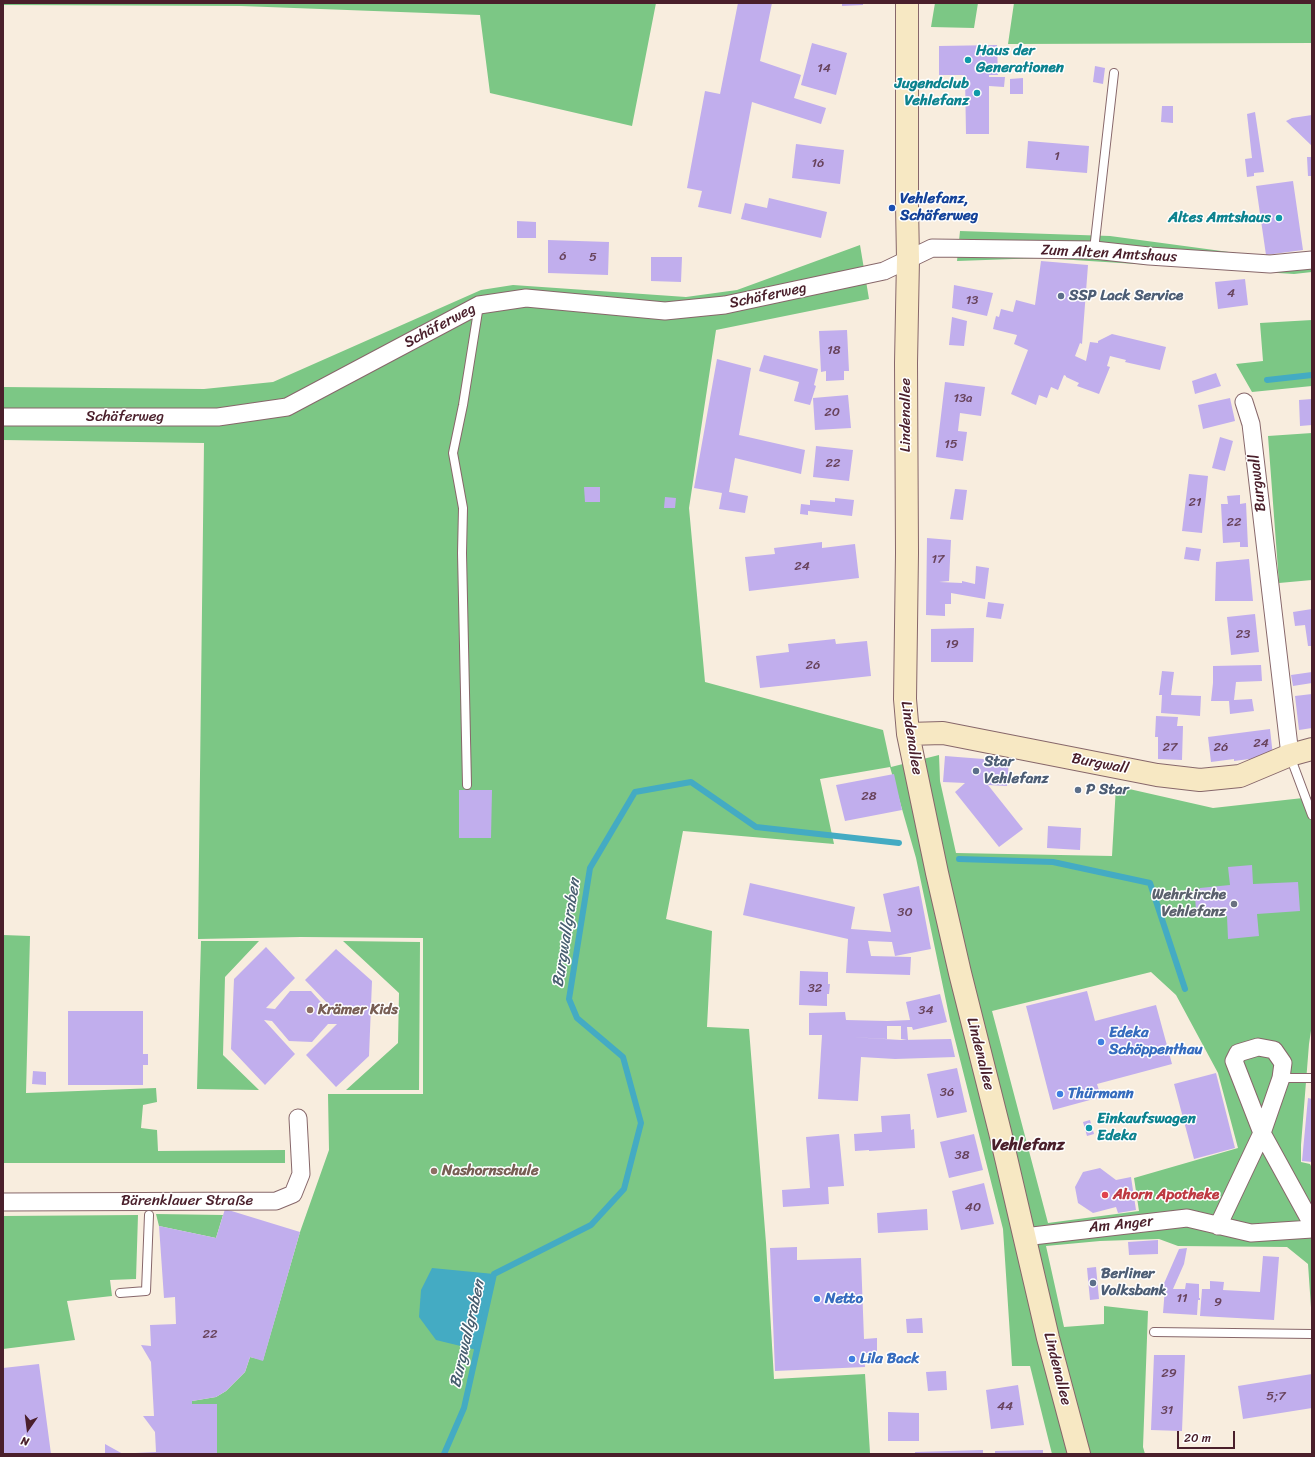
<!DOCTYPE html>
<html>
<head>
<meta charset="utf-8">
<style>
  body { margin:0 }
  #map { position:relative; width:1315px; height:1457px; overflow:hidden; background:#f8edde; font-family:Sriracha,sans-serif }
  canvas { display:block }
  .frame { position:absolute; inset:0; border:4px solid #4a1f2b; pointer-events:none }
  .north { position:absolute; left:8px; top:1409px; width:40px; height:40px; -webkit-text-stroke:3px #fff; paint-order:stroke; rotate:194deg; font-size:11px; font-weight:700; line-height:16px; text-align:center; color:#4a1f2b }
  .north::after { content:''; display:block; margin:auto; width:14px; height:18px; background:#4a1f2b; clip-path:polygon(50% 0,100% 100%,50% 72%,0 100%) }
  .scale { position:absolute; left:1177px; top:1431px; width:58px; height:18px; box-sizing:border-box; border:2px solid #4a1f2b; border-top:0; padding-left:5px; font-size:12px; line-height:14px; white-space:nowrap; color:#4a1f2b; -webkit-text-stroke:3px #fff; paint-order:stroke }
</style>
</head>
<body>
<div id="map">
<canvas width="1315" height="1457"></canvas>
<div class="frame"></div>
<div class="north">N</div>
<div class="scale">20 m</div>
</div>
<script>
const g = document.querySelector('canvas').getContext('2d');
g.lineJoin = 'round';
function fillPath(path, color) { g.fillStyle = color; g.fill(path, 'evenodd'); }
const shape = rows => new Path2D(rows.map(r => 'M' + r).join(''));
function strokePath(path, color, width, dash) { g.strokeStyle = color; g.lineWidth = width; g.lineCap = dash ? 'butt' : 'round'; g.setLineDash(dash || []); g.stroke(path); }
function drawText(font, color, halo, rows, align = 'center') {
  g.font = font + ' Sriracha,sans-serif'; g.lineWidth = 3; g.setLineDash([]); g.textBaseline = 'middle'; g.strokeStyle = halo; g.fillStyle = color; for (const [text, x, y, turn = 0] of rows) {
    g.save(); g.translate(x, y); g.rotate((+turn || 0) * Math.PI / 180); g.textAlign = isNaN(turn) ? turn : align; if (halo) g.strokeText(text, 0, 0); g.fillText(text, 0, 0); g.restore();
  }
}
fillPath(shape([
  [3,3,656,3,632,126,490,93,480,15,241,6,3,5],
  [935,3,978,3,974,28,931,27],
  [1014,3,1312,3,1312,43,1008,44],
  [960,231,1110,236,1266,257,1312,251,1312,272,1294,274,1042,258,957,261],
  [860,245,869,299,716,330,689,508,705,682,883,730,891,767,939,755,940,781,956,853,1112,856,1116,786,1213,808,1312,797,1312,1024,1309,1044,1301,1145,1301,1162,1310,1164,1312,1168,1312,1322,1308,1264,1287,1247,1178,1246,1159,1239,1100,1241,1046,1246,1064,1327,1104,1324,1104,1306,1148,1311,1143,1447,1145,1454,1052,1454,1030,1366,1012,1366,1003,1229,950,1020,916,858,890,767,820,779,834,844,683,831,666,919,712,931,707,1027,749,1029,766,1243,774,1379,865,1374,870,1453,836,1454,217,1454,217,1404,192,1404,192,1401,216,1397,226,1391,245,1372,250,1357,263,1360,300,1232,329,1150,328,1094,423,1094,423,938,301,937,198,939,204,443,3,440,3,387,204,389,273,382,481,290,513,285,686,297,737,290],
  [1151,972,1176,995,1218,1073,1238,1148,1134,1178,1139,1211,1048,1223,992,1011],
  [1312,320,1312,386,1252,392,1236,364,1263,361,1260,323],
  [1312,433,1312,580,1279,583,1268,436],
  [3,935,30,936,26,1093,156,1088,157,1102,143,1105,141,1128,157,1130,158,1151,285,1150,285,1163,3,1163],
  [201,941,259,941,225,977,223,1055,259,1090,197,1089],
  [343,941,420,942,419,1090,346,1090,398,1043,399,993],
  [156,1214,223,1215,216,1238,159,1226],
  [138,1215,136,1279,110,1280,112,1296,67,1301,75,1340,3,1349,3,1216]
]), '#7cc785');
fillPath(shape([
  [432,1268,494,1274,477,1350,436,1340,419,1317,421,1290]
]), '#44abc3');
strokePath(shape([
  [1267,380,1312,375],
  [959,859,1053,862,1150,883,1185,989],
  [444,1454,464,1408,494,1274,591,1225,624,1189,641,1123,623,1057,577,1018,569,999,590,868,635,792,691,782,756,827,899,843]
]), '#44abc3', 6);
fillPath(shape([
  [738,3,772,3,760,61,801,75,794,98,826,108,821,124,752,102,731,214,698,207,702,191,687,188,705,91,720,94],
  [842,3,863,3,863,5,842,6],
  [812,43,847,53,836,95,801,85],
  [997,45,998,75,989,75,989,77,1005,77,1004,87,989,86,989,134,966,134,965,75,939,75,939,46],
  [1095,66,1105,68,1103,84,1093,82],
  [1023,78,1023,94,1010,94,1010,79],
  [1162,106,1173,106,1173,123,1161,122],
  [1255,112,1264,172,1254,173,1254,176,1247,177,1245,159,1252,158,1247,114],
  [1312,115,1312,146,1286,121,1292,118],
  [1028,141,1089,146,1087,173,1026,168],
  [796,144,844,150,840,184,792,178],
  [1307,157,1312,157,1312,176,1308,176],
  [1293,181,1303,250,1266,255,1256,186],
  [769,198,827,212,821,238,741,219,745,203,767,208],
  [517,221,536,222,536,238,517,238],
  [548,240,609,242,608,275,548,273],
  [651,257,682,257,681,282,651,281],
  [1041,261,1088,265,1082,344,1080,343,1075,356,1086,361,1090,342,1098,343,1098,341,1112,334,1166,347,1160,370,1125,362,1126,360,1110,356,1107,366,1110,367,1099,394,1077,386,1079,383,1066,377,1066,376,1064,375,1058,390,1051,387,1047,398,1039,395,1036,405,1011,394,1028,350,1014,344,1017,335,993,329,996,316,999,317,1001,309,1013,312,1016,300,1035,305],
  [1245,279,1248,305,1218,309,1215,282],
  [954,285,993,293,987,316,952,308],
  [952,317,967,321,964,346,949,345],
  [847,330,849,371,844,371,844,380,826,381,826,371,821,372,819,331],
  [764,355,818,369,814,385,816,386,810,405,794,401,799,382,759,371],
  [717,359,751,368,739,435,805,450,801,474,735,458,729,492,748,496,745,513,719,509,722,493,694,488],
  [1216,373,1221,386,1195,394,1192,381],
  [945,382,985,387,981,416,960,413,958,431,967,432,963,461,936,457],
  [848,395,851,428,815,430,813,398],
  [1230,398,1235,421,1203,429,1198,405],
  [1312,399,1312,425,1300,426,1299,400],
  [1220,437,1233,441,1225,471,1212,468],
  [816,446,853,450,849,481,813,477],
  [1189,474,1208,476,1202,533,1182,531],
  [584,487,600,487,600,502,585,502],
  [955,489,967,490,963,520,950,519],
  [1240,495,1240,504,1246,503,1248,547,1240,547,1240,542,1223,543,1221,504,1228,504,1227,496],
  [665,497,676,498,675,508,664,508],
  [835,498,854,500,852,516,808,511,808,515,800,514,801,504,810,505,810,500,835,502],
  [927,538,951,540,949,581,939,582,962,583,962,581,975,584,976,566,989,568,985,599,951,593,951,604,945,604,945,616,926,615],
  [822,542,822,548,855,544,859,578,749,591,745,557,775,554,774,548],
  [1186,547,1201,549,1199,561,1184,559],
  [1249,559,1253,601,1215,601,1216,562],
  [988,602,1004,604,1001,619,986,617],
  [1312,609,1312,646,1308,646,1305,625,1295,626,1293,612],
  [1255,614,1259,652,1231,655,1227,617],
  [974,628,973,662,931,662,931,629],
  [835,639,836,644,867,641,871,676,760,688,756,656,789,652,788,644],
  [1261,665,1262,681,1236,682,1234,700,1252,699,1254,711,1230,714,1229,701,1211,701,1213,683,1213,666],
  [1162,671,1174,672,1171,695,1201,696,1200,716,1161,713,1162,695,1159,695],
  [1312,672,1312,683,1293,686,1291,675],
  [1312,694,1312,728,1299,730,1295,696],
  [1156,716,1178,717,1177,726,1183,726,1182,760,1158,759,1158,737,1155,737],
  [1270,729,1273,756,1234,761,1234,759,1211,762,1208,737],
  [945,756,1009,761,1007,786,988,785,1023,829,999,847,955,792,965,783,943,782],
  [894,774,902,810,845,821,836,785],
  [459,790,492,790,491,838,459,838],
  [1048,826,1081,828,1080,850,1047,848],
  [1252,865,1253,884,1298,882,1300,911,1257,914,1259,936,1228,939,1227,916,1204,918,1196,912,1195,895,1200,888,1230,885,1228,867],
  [750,883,855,907,851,929,891,932,883,894,919,886,931,949,895,956,892,942,868,941,871,956,911,957,910,975,846,973,848,939,743,915],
  [266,947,295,978,266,1008,275,1009,290,991,311,991,328,1010,334,1010,305,980,336,949,372,981,369,1056,336,1087,306,1055,337,1024,328,1024,312,1042,289,1041,272,1021,264,1020,295,1054,265,1085,231,1049,234,979],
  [800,971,828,972,828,984,830,984,829,994,827,994,827,1006,799,1005],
  [1087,991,1095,1021,1156,1005,1172,1064,1097,1084,1101,1097,1053,1110,1026,1006],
  [940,994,947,1022,913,1030,912,1027,907,1027,908,1040,901,1039,901,1026,887,1026,887,1039,850,1037,901,1040,951,1039,955,1057,895,1059,861,1057,858,1101,818,1099,822,1035,809,1035,809,1013,845,1012,846,1020,887,1021,910,1020,906,1002],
  [68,1011,143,1011,143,1054,148,1054,148,1065,143,1065,143,1085,68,1085],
  [957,1068,967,1112,937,1118,927,1074],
  [33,1071,46,1072,46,1085,32,1084],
  [1216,1073,1235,1148,1194,1159,1174,1084],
  [1308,1098,1312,1099,1312,1162,1302,1161],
  [910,1114,911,1130,914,1129,915,1148,869,1151,869,1150,855,1151,854,1134,882,1132,881,1116],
  [1090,1120,1094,1134,1087,1136,1083,1122],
  [839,1134,844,1186,828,1187,829,1204,783,1207,782,1190,810,1188,806,1137],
  [974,1134,983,1170,949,1178,940,1142],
  [1100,1168,1116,1180,1131,1177,1136,1210,1118,1213,1116,1207,1093,1213,1078,1203,1075,1187,1083,1172],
  [984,1183,994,1224,961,1230,952,1191],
  [225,1209,300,1232,263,1361,250,1357,245,1372,226,1391,216,1397,192,1401,192,1404,217,1404,217,1454,135,1454,135,1453,156,1452,155,1432,143,1416,154,1416,151,1362,141,1345,151,1346,150,1325,176,1324,175,1297,164,1298,159,1226,216,1238],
  [927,1209,928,1230,878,1233,877,1213],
  [1158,1240,1158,1254,1129,1255,1128,1242],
  [797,1247,797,1260,861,1258,864,1339,877,1338,877,1353,864,1353,865,1367,775,1371,770,1248],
  [1187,1248,1184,1264,1173,1289,1185,1289,1186,1283,1199,1284,1199,1298,1200,1298,1200,1300,1198,1300,1197,1315,1163,1313,1165,1288,1162,1288,1179,1249],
  [1263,1256,1279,1257,1274,1320,1200,1316,1202,1289,1210,1289,1210,1281,1224,1282,1223,1290,1260,1292],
  [1096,1267,1099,1299,1090,1300,1087,1268],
  [922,1318,923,1333,907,1333,906,1319],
  [1154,1355,1185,1355,1182,1431,1151,1430],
  [39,1364,51,1454,3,1454,3,1368],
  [946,1371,947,1390,928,1391,926,1372],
  [1312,1374,1312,1408,1243,1419,1238,1386],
  [1018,1385,1024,1425,991,1429,986,1390],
  [888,1412,919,1413,919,1441,888,1441],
  [105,1444,123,1454,105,1454],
  [983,1450,983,1454,915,1454,915,1452],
  [1043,1450,1043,1454,995,1454,995,1451]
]), '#c1aeed');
const lane = shape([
  [1094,250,1114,73],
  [1290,756,1312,815],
  [467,785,462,553,463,508,453,453,463,405,479,305],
  [1281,1078,1312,1078],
  [120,1293,146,1291,149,1215],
  [1154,1332,1312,1334]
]);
const street = shape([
  [1244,402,1251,424,1290,755],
  [3,417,218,417,287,407,479,305,526,298,665,311,725,305,884,271,932,248,1094,250,1149,256,1270,264,1312,260],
  [3,1202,276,1201,293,1194,301,1174,298,1118],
  [1218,1226,1262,1133,1281,1078,1283,1063,1274,1050,1258,1047,1238,1053,1234,1061,1262,1133,1312,1224],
  [1024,1237,1187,1218,1251,1233,1312,1229]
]);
const secondary = shape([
  [907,3,907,205,908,259,906,363,907,553,905,699,908,734,937,873,960,973,1000,1132,1048,1338,1079,1454],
  [908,734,943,733,1157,775,1200,780,1240,776,1290,755,1312,749]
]);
strokePath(lane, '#87676a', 10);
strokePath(street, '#87676a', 19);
strokePath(secondary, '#87676a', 24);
strokePath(lane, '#fff', 8);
strokePath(street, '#fff', 17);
strokePath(secondary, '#f7e8c3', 22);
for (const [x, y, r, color] of [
  [968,60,4,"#0f9aa8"],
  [977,93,4,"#0f9aa8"],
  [892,208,4,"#1a4fb4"],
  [1279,218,4,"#0f9aa8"],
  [1061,296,4,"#5c6f8a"],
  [976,771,4,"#5c6f8a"],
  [1078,790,4,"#5c6f8a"],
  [1234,904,4,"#6b7280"],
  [310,1010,4,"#8d6e63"],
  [1101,1042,4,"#3f7fe0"],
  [1060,1094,4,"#3f7fe0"],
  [1089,1128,4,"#0f9aa8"],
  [434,1171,4,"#8d6e63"],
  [1105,1195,4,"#e0444e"],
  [1093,1283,4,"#5c6f8a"],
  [817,1299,4,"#3f7fe0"],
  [852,1359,4,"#3f7fe0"]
]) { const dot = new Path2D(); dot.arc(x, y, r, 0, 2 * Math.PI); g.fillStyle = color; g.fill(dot); strokePath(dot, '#fff', 1.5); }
drawText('13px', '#68435c', null, [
  ["14",824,69],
  ["1",1057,157],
  ["16",818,164],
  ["6",563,257],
  ["5",593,258],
  ["4",1231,294],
  ["13",972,301],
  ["18",834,351],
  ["13a",963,399],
  ["20",832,413],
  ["15",951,445],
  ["22",833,464],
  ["21",1195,503],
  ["22",1234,523],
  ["17",938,560],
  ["24",802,567],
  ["23",1243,635],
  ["19",952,645],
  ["26",813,666],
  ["24",1261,744],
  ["27",1170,748],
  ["26",1221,748],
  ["28",869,797],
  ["30",905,913],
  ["32",815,989],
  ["34",926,1011],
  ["36",947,1093],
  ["38",962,1156],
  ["40",973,1208],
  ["11",1182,1299],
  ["9",1218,1303],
  ["22",210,1335],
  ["29",1169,1374],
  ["5;7",1276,1397],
  ["44",1005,1407],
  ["31",1167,1411]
]);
drawText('bold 15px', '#0d838f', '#fff', [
  ["Haus der",976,51],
  ["Generationen",976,68],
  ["Jugendclub",969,84,"right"],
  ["Vehlefanz",969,101,"right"],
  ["Altes Amtshaus",1271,218,"right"],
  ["Einkaufswagen",1097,1119],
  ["Edeka",1097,1136]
], 'left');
drawText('bold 15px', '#164399', '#fff', [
  ["Vehlefanz,",900,199],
  ["Schäferweg",900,216]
], 'left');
drawText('15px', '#4a1f2b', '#fff', [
  ["Zum Alten Amtshaus",1109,254,3],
  ["Schäferweg",768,296,-12],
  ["Schäferweg",440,326,-28],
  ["Lindenallee",906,415,-90],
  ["Schäferweg",125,417],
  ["Burgwall",1258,483,-97],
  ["Lindenallee",911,738,81],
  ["Burgwall",1100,764,11],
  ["Lindenallee",980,1054,76],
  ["Bärenklauer Straße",187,1201],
  ["Am Anger",1121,1225,-6],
  ["Lindenallee",1057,1369,76]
]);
drawText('bold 15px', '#4e5e75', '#fff', [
  ["SSP Lack Service",1069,296],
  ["Star",984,762],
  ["Vehlefanz",984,779],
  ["P Star",1086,790],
  ["Berliner",1101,1274],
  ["Volksbank",1101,1291]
], 'left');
drawText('bold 15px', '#5b616d', '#fff', [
  ["Wehrkirche",1226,895],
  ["Vehlefanz",1226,912]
], 'right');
drawText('bold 15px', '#785e54', '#fff', [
  ["Krämer Kids",318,1010],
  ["Nashornschule",442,1171]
], 'left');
drawText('bold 15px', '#366cbe', '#fff', [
  ["Edeka",1109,1033],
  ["Schöppenthau",1109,1050],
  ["Thürmann",1068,1094],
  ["Netto",825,1299],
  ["Lila Back",860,1359]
], 'left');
drawText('bold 15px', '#be3a42', '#fff', [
  ["Ahorn Apotheke",1113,1195]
], 'left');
drawText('italic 16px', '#475e6f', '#fff', [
  ["Burgwallgraben",567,933,-81],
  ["Burgwallgraben",468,1334,-77]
]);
drawText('bold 17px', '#4a1f2b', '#fff', [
  ["Vehlefanz",1028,1146]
]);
</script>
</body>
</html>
